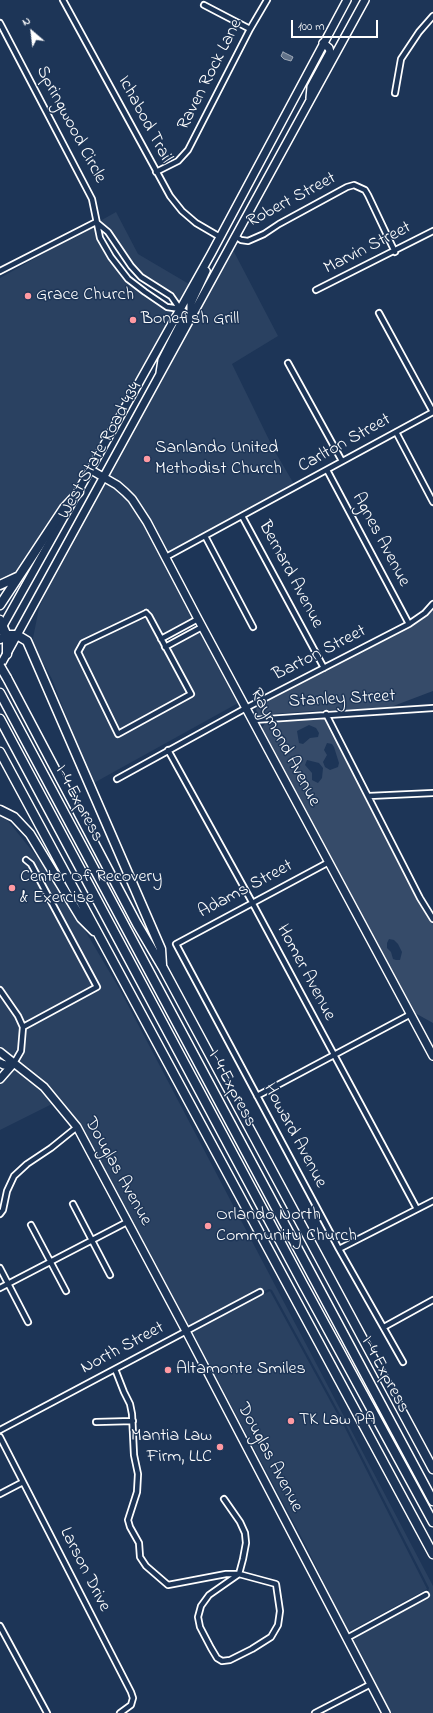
<!DOCTYPE html>
<html>
<head>
<meta charset="utf-8">
<style>
  body { margin:0 }
  #map { position:relative; width:433px; height:1713px; overflow:hidden; background:#1d3557; font-family:"Indie Flower",sans-serif }
  canvas { display:block }
  .north { position:absolute; left:12px; top:12px; width:40px; height:40px; -webkit-text-stroke:3px #1d3557; paint-order:stroke; rotate:332deg; font-size:11px; font-weight:700; line-height:16px; text-align:center; color:#fff }
  .north::after { content:''; display:block; margin:auto; width:14px; height:18px; background:#fff; clip-path:polygon(50% 0,100% 100%,50% 72%,0 100%) }
  .scale { position:absolute; left:291px; top:20px; width:87px; height:18px; box-sizing:border-box; border:2px solid #fff; border-top:0; padding-left:5px; font-size:12px; line-height:14px; white-space:nowrap; color:#fff; -webkit-text-stroke:3px #1d3557; paint-order:stroke }
</style>
</head>
<body>
<div id="map">
<canvas width="433" height="1713"></canvas>
<div class="north">N</div>
<div class="scale">100 m</div>
</div>
<script>
const g = document.querySelector('canvas').getContext('2d');
g.lineJoin = 'round';
function fillPath(path, color) { g.fillStyle = color; g.fill(path, 'evenodd'); }
const shape = rows => new Path2D(rows.map(r => 'M' + r).join(''));
function strokePath(path, color, width, dash) { g.strokeStyle = color; g.lineWidth = width; g.lineCap = dash ? 'butt' : 'round'; g.setLineDash(dash || []); g.stroke(path); }
function drawText(font, color, halo, rows, align = 'center') {
  g.font = font + ' "Indie Flower",sans-serif'; g.lineWidth = 3; g.setLineDash([]); g.textBaseline = 'middle'; g.strokeStyle = halo; g.fillStyle = color; for (const [text, x, y, turn = 0] of rows) {
    g.save(); g.translate(x, y); g.rotate((+turn || 0) * Math.PI / 180); g.textAlign = isNaN(turn) ? turn : align; if (halo) g.strokeText(text, 0, 0); g.fillText(text, 0, 0); g.restore();
  }
}
fillPath(shape([
  [116,212,138,254,189,284,179,302,172,293,143,274,133,264,110,230,100,221],
  [94,226,98,239,108,258,126,281,165,309,174,311,71,495,16,574,0,582,0,278,64,242],
  [232,248,278,336,232,364,274,450,294,484,167,553,149,520,134,497,107,476,163,379],
  [104,481,116,488,129,501,144,523,194,618,162,635,152,614,145,609,82,640,76,646,75,653,115,735,119,737,192,697,193,693,170,649,201,632,240,702,92,784,52,679,32,643,39,608,57,569],
  [145,616,187,693,119,730,81,652,85,646],
  [0,814,4,816,54,878,119,988,433,1586,433,1713,391,1713,351,1640,430,1597,428,1592,429,1588,347,1427,272,1290,269,1289,263,1292,261,1288,187,1327,61,1099,59,1100,45,1084,18,1063,24,1051,26,1029,101,988,33,862,25,855,22,860,28,866,93,985,24,1022,13,1002,0,985],
  [0,995,15,1017,20,1027,18,1049,13,1058,0,1048],
  [14,1068,42,1089,54,1103,0,1130,0,1082],
  [270,1291,345,1428,427,1589,348,1632,305,1544,192,1332]
]), '#2a4161');
fillPath(shape([
  [433,609,433,691,388,708,327,710,258,715,256,712,257,705,263,701,408,628,427,616],
  [324,717,417,899,433,925,433,1023,415,1013,263,731,262,728,266,722],
  [309,725,316,728,319,733,318,737,310,738,303,744,299,743,297,731],
  [327,743,332,744,334,747,339,763,338,767,330,770,325,767,323,762,327,755,324,750],
  [307,760,319,763,323,768,322,778,318,783,312,780,312,773,305,765],
  [389,939,394,940,398,944,402,952,400,960,396,960,393,959,391,952,387,948,387,943]
]), '#364b69');
const water = shape([
  [283,52,293,57,291,61,284,59,281,56,283,52]
]);
fillPath(water, '#617289');
strokePath(water, '#a0aab8', 1);
const street = shape([
  [63,0,170,196,182,211,196,223,220,237],
  [204,5,250,29],
  [0,23,92,199,100,238,111,257,128,279,145,292,167,307,180,309],
  [395,93,401,59,419,32,433,16],
  [156,172,178,161,188,150,250,29,267,0],
  [96,222,108,232,131,266,141,277,171,296,180,309],
  [235,236,241,240,248,241,264,234,279,224,347,187,354,185,365,190,368,195,395,252],
  [0,271,96,222],
  [316,290,433,231],
  [379,313,433,412],
  [288,363,342,461],
  [396,432,433,502],
  [327,470,409,624],
  [242,516,324,668],
  [205,536,253,627],
  [166,557,433,412],
  [146,613,149,616,191,694,118,734,78,652,83,643,146,613],
  [161,639,198,619],
  [165,647,202,627],
  [326,714,420,898,433,919],
  [253,720,433,708],
  [168,750,252,902,417,1209],
  [117,779,246,708,409,624,425,613,433,604],
  [369,796,433,793],
  [329,862,176,944,339,1249,403,1362],
  [0,990,18,1016,23,1027,21,1051,14,1063],
  [23,1027,97,987,31,864,26,860],
  [257,1096,411,1014],
  [73,1204,110,1275],
  [0,1214,3,1210,7,1191,14,1176,27,1164,51,1148,77,1127],
  [31,1225,66,1291],
  [339,1249,433,1201],
  [0,1268,28,1322],
  [0,1288,127,1222],
  [384,1327,433,1300],
  [115,1369,124,1392,130,1404,132,1414,134,1455,138,1474,137,1492,128,1520,130,1527,139,1543,140,1557,146,1566,168,1585,226,1574,239,1574,276,1584,280,1611,278,1625,271,1637,252,1649,230,1660,222,1661,217,1658,211,1648,200,1627,198,1617,201,1606,209,1595,239,1574,243,1559,246,1543,245,1533,240,1522,224,1499],
  [96,1422,133,1421],
  [0,1430,260,1292],
  [0,1437,131,1692,133,1698,131,1705,120,1713],
  [0,1494,23,1482],
  [0,1626,47,1713],
  [347,1638,426,1595],
  [315,1713,371,1684]
]);
const secondary = shape([
  [91,470,117,485,125,492,132,499,147,522,198,619,433,1056],
  [0,1052,44,1087,77,1127,186,1331,386,1713],
  [0,1063,4,1065,14,1063],
  [0,1079,14,1063]
]);
const primary = shape([
  [310,98,311,87,330,52,329,48,323,43],
  [191,317,191,303,206,271],
  [160,373,162,360,183,319,183,312,180,309],
  [0,631,211,254,347,0],
  [0,666,365,0]
]);
const highway = shape([
  [0,585,17,577],
  [0,605,64,508,79,492],
  [0,620,7,636,7,654],
  [0,639,9,635,17,635,27,641,161,949,162,965],
  [7,678,137,924,163,968,433,1469],
  [0,693,433,1501],
  [0,719,304,1286,433,1522],
  [0,752,433,1554],
  [0,810,14,817,30,834,81,918,94,931]
]);
strokePath(street, '#fff', 8);
strokePath(secondary, '#fff', 10);
strokePath(primary, '#fff', 10);
strokePath(highway, '#fff', 11);
strokePath(street, '#1d3557', 4.5);
strokePath(secondary, '#1d3557', 7);
strokePath(primary, '#1d3557', 7);
strokePath(highway, '#1d3557', 8);
const highwayBridge = shape([
  [0,666,7,678]
]);
strokePath(highwayBridge, '#fff', 11, []);
strokePath(highwayBridge, '#1d3557', 8);
for (const [x, y, r, color] of [
  [28,296,4,"#ff9aa2"],
  [133,320,4,"#ff9aa2"],
  [147,459,4,"#ff9aa2"],
  [12,888,4,"#ff9aa2"],
  [208,1226,4,"#ff9aa2"],
  [168,1370,4,"#ff9aa2"],
  [291,1421,4,"#ff9aa2"],
  [220,1447,4,"#ff9aa2"]
]) { const dot = new Path2D(); dot.arc(x, y, r, 0, 2 * Math.PI); g.fillStyle = color; g.fill(dot); strokePath(dot, '#1d3557', 1.5); }
drawText('18px', '#fff', '#1d3557', [
  ["Raven Rock Lane",211,75,-63],
  ["Ichabod Trail",144,120,62],
  ["Springwood Circle",70,125,62],
  ["Robert Street",292,201,-28],
  ["Marvin Street",368,249,-27],
  ["Carlton Street",345,444,-29],
  ["West State Road 434",101,451,-61],
  ["Agnes Avenue",380,540,62],
  ["Bernard Avenue",290,575,62],
  ["Barton Street",320,654,-27],
  ["Stanley Street",342,700,-3],
  ["Raymond Avenue",284,748,62],
  ["I-4 Express",78,804,62],
  ["Adams Street",246,890,-28],
  ["Homer Avenue",305,973,62],
  ["I-4 Express",231,1089,62],
  ["Howard Avenue",294,1136,62],
  ["Douglas Avenue",117,1172,61],
  ["North Street",123,1349,-28],
  ["I-4 Express",384,1375,62],
  ["Douglas Avenue",269,1458,62],
  ["Larson Drive",84,1570,63]
]);
drawText('18px', '#fff', '#1d3557', [
  ["Grace Church",36,296],
  ["Bonefish Grill",141,320],
  ["Sanlando United",155,449],
  ["Methodist Church",155,470],
  ["Center Of Recovery",20,878],
  ["& Exercise",20,899],
  ["Orlando North",216,1216],
  ["Community Church",216,1237],
  ["Altamonte Smiles",176,1370],
  ["TK Law PA",299,1421],
  ["Mantia Law",212,1437,"right"],
  ["Firm, LLC",212,1458,"right"]
], 'left');
</script>
</body>
</html>
